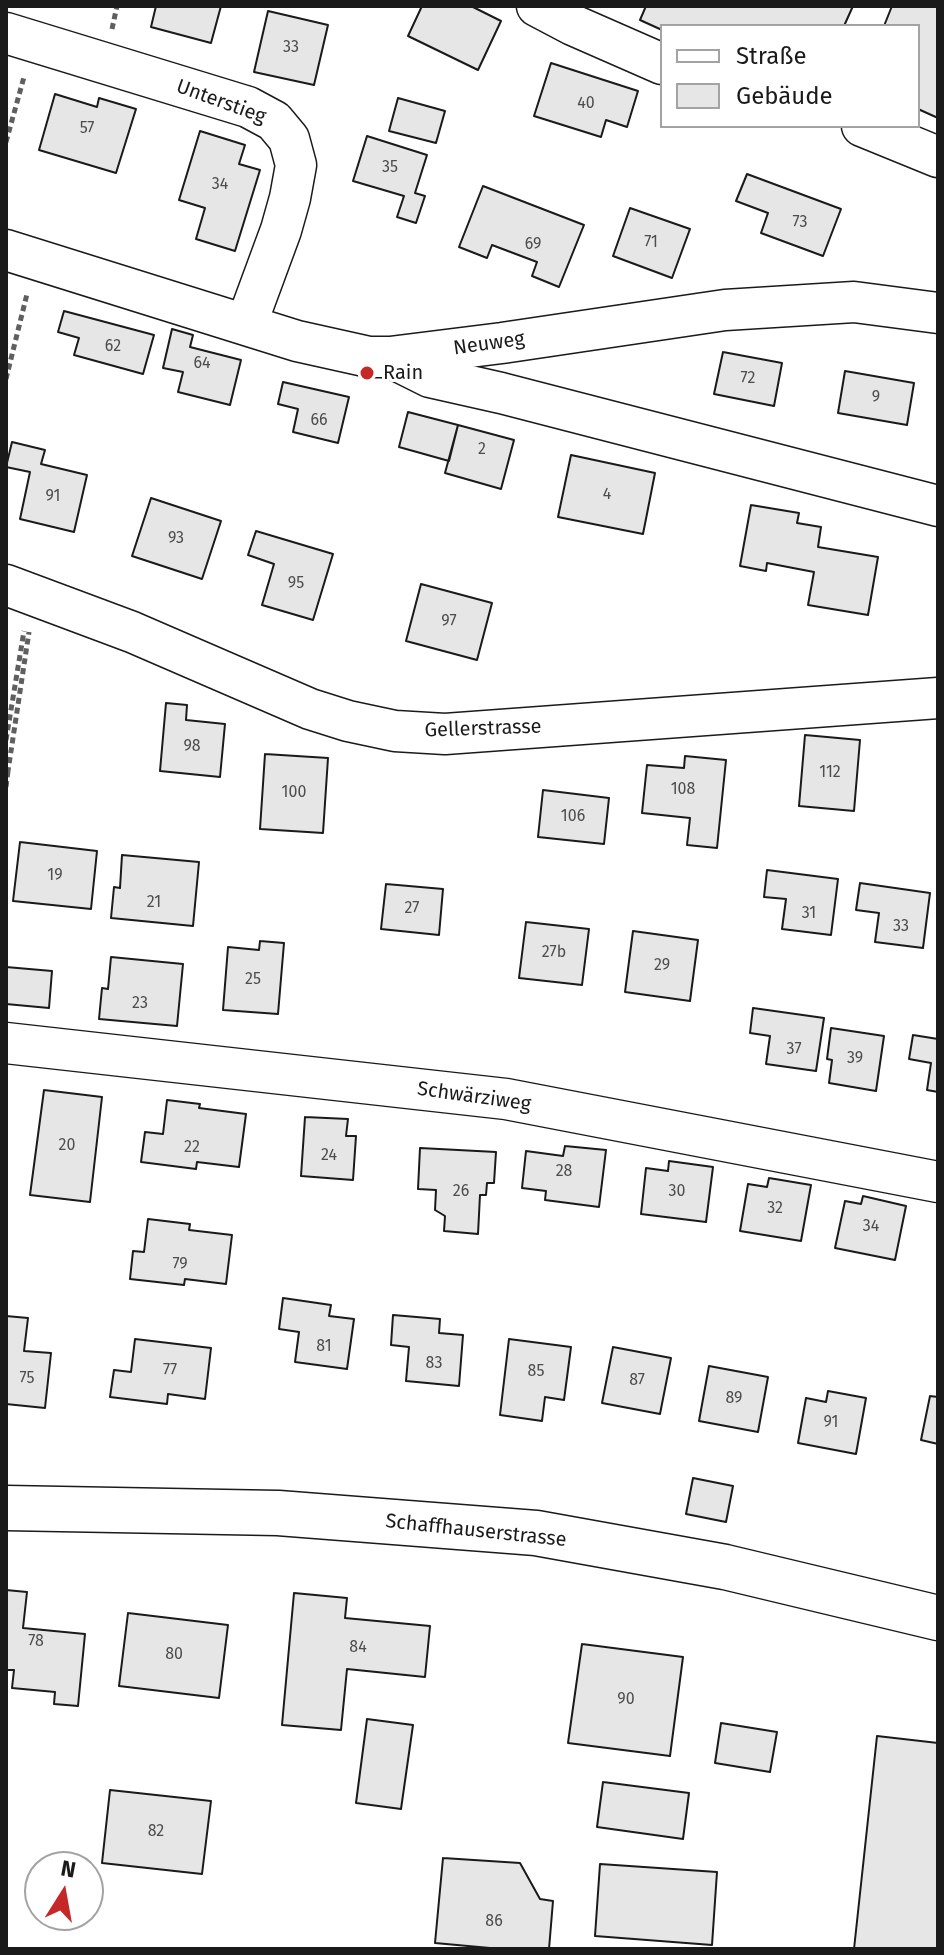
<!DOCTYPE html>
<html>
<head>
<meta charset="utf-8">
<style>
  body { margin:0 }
  #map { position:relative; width:944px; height:1955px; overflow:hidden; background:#fff; font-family:"Fira Sans",sans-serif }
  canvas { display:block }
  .frame { position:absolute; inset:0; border:8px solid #1a1a1a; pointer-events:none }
  .legend { position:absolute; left:660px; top:24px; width:260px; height:104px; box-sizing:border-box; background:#fff; border:2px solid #a3a3a3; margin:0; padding:10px 14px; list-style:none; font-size:24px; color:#1a1a1a }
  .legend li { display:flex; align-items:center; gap:16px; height:40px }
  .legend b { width:40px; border:2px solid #a3a3a3 }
  .north { position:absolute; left:24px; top:1851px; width:80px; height:80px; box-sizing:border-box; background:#fff; border:2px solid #a3a3a3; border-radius:50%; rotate:11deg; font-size:22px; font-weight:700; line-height:32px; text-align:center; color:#1a1a1a }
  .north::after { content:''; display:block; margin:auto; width:28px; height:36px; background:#c62828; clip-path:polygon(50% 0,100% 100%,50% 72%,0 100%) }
</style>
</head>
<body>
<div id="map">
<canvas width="944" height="1955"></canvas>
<div class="frame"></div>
<ul class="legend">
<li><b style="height:10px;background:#fff"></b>Straße</li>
<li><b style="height:22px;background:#e6e6e6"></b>Gebäude</li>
</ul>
<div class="north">N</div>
</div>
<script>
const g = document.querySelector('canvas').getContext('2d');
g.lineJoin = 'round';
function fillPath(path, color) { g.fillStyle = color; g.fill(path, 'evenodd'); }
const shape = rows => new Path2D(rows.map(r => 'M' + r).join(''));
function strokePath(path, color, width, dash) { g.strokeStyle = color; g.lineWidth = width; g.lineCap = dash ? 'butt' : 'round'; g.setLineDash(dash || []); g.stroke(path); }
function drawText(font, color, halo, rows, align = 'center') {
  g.font = font + ' "Fira Sans",sans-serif'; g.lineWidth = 6; g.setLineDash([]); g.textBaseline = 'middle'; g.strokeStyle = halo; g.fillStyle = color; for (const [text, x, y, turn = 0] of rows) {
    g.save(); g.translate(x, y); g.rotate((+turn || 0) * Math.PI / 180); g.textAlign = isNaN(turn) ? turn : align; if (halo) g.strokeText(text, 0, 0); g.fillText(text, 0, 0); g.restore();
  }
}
const building = shape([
  [156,6,221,6,211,43,151,27,156,6],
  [422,6,471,6,501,21,478,70,408,36,422,6],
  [646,6,853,6,844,26,662,26,662,30,640,20,646,6],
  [892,6,938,6,938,118,918,109,918,26,884,26,892,6],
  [268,11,328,25,314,85,254,72,268,11],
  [551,63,638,91,627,127,606,120,601,137,534,116,551,63],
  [55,94,97,107,99,98,136,109,116,173,39,150,55,94],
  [398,98,445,111,436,143,389,131,398,98],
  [200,131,245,145,239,164,260,170,235,251,196,239,205,208,179,200,200,131],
  [367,136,427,155,415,193,425,196,416,223,397,217,404,196,353,181,367,136],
  [747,174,841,209,823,256,761,233,768,213,736,201,747,174],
  [483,186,584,225,559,287,532,276,537,262,492,245,487,258,459,247,483,186],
  [630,208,690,229,672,278,613,256,630,208],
  [64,311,154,335,143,374,74,355,79,338,58,332,64,311],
  [172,329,193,335,190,347,241,360,230,405,178,392,183,372,163,368,172,329],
  [723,352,782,363,774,406,714,394,723,352],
  [845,371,914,383,907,425,838,413,845,371],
  [283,382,349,397,338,443,293,432,298,409,278,404,283,382],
  [408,412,458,425,449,461,399,447,408,412],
  [458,425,514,440,501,489,445,473,458,425],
  [12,442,45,450,41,464,87,475,74,532,20,519,30,472,6,467,12,442],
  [571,455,655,473,643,534,558,517,571,455],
  [151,498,221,521,202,579,132,556,151,498],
  [751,505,799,513,797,523,821,527,818,547,878,557,868,615,808,605,814,572,767,563,766,571,740,566,751,505],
  [256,531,333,554,313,620,262,605,274,564,248,555,256,531],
  [421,584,492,603,477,660,406,641,421,584],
  [166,703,187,705,186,720,225,724,220,777,160,771,166,703],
  [805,735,860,740,854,811,799,806,805,735],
  [265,754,328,758,323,833,260,829,265,754],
  [685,756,726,760,717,848,687,845,690,818,642,813,647,765,684,768,685,756],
  [543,790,609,798,604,844,538,837,543,790],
  [20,842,97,851,91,909,13,901,20,842],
  [122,855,199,862,193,926,111,918,114,887,120,888,122,855],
  [767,870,838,879,831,935,782,929,786,899,764,897,767,870],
  [860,883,930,893,923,948,875,942,879,913,856,910,860,883],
  [386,884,443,889,439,935,381,929,386,884],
  [526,922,589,929,582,985,519,978,526,922],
  [633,931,698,940,690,1001,625,992,633,931],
  [260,941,284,943,278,1014,223,1010,228,947,259,950,260,941],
  [111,957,183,964,177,1026,99,1019,102,988,108,989,111,957],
  [6,967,52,971,49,1008,6,1004,6,967],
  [753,1008,824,1018,816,1071,766,1064,770,1036,750,1033,753,1008],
  [831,1028,884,1036,876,1091,829,1083,832,1060,827,1059,831,1028],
  [913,1035,938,1039,938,1092,927,1090,931,1063,909,1059,913,1035],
  [44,1090,102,1097,90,1202,30,1195,44,1090],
  [167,1100,200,1104,199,1108,246,1114,239,1167,197,1162,196,1169,141,1162,145,1132,163,1134,167,1100],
  [305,1117,348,1119,346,1136,356,1136,353,1180,301,1176,305,1117],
  [565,1146,606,1150,599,1207,545,1200,546,1191,522,1188,526,1151,563,1156,565,1146],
  [420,1148,496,1152,494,1183,487,1183,486,1195,480,1195,478,1234,444,1231,445,1216,435,1210,436,1190,418,1189,420,1148],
  [669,1161,713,1167,706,1222,641,1214,646,1168,668,1171,669,1161],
  [769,1178,811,1185,801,1241,740,1231,748,1184,767,1187,769,1178],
  [863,1196,906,1206,895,1260,835,1248,845,1201,861,1204,863,1196],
  [148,1219,190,1224,189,1230,232,1235,226,1284,185,1279,184,1285,130,1279,133,1251,144,1252,148,1219],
  [283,1298,331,1305,329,1316,354,1319,347,1369,295,1362,299,1332,279,1329,283,1298],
  [393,1315,440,1319,439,1333,463,1335,459,1386,406,1381,409,1347,391,1345,393,1315],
  [6,1316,28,1318,24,1351,51,1353,45,1408,6,1404,6,1316],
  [135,1339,211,1348,205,1399,168,1394,167,1404,110,1397,114,1370,131,1372,135,1339],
  [509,1339,571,1347,564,1400,545,1397,542,1421,500,1415,509,1339],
  [613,1347,671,1358,660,1414,602,1403,613,1347],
  [709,1366,768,1377,758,1432,699,1421,709,1366],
  [828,1391,866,1398,856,1454,798,1443,806,1398,826,1402,828,1391],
  [930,1396,938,1397,938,1444,921,1440,930,1396],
  [693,1478,733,1486,726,1522,686,1514,693,1478],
  [6,1590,27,1592,23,1628,85,1634,78,1706,54,1704,55,1692,12,1688,14,1670,6,1670,6,1590],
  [294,1593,347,1598,345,1618,430,1626,425,1677,347,1669,341,1730,282,1725,294,1593],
  [128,1613,228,1625,219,1698,119,1686,128,1613],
  [582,1644,683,1657,670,1756,568,1743,582,1644],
  [367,1719,413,1725,401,1809,356,1803,367,1719],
  [721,1723,777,1732,770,1772,715,1763,721,1723],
  [877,1736,938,1743,938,1949,854,1949,877,1736],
  [603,1782,689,1793,683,1839,597,1827,603,1782],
  [110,1790,211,1801,202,1874,102,1863,110,1790],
  [443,1858,520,1863,540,1899,553,1901,549,1949,501,1949,435,1943,443,1858],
  [600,1864,717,1872,712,1945,595,1936,600,1864]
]);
fillPath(building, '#e6e6e6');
strokePath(building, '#1a1a1a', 2);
const minor = shape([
  [537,6,573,25,662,64],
  [6,33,248,107,274,121,289,139,296,165,290,198,281,230,246,325],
  [862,126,938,157],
  [6,250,297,341,369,357,390,357,502,343,725,310,854,302,938,313],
  [390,357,430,377,501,393,938,506],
  [6,585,132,632,310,709,348,721,395,731,445,734,938,698],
  [6,1043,506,1099,938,1182]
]);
const major = shape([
  [6,1508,278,1513,536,1533,725,1567,938,1618]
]);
strokePath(minor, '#1a1a1a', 43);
strokePath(major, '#1a1a1a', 47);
strokePath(shape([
  [112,29,117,6],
  [6,142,24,77],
  [6,379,27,294],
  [6,740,24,631],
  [6,771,8,771,29,632],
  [6,787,8,771,7,769]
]), '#5f5f5f', 5, [6, 4]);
strokePath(minor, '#fff', 40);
strokePath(major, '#fff', 44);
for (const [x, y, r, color] of [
  [367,373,8,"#c62828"]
]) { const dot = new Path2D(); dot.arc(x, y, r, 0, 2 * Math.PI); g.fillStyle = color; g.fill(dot); strokePath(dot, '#fff', 3); }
drawText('16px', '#4d4d4d', null, [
  ["33",291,48],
  ["40",586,104],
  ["57",87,129],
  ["35",390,168],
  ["34",220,185],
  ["73",800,223],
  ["71",651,243],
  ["69",533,245],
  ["62",113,347],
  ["64",202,364],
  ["72",748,379],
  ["9",876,398],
  ["66",319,421],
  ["2",482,450],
  ["4",607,495],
  ["91",53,497],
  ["93",176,539],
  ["95",296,584],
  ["97",449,622],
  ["98",192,747],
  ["112",830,773],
  ["108",683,790],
  ["100",294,793],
  ["106",573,817],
  ["19",55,876],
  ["21",154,903],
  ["27",412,909],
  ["31",809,914],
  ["33",901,927],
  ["27b",554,953],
  ["29",662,966],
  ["25",253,980],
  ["23",140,1004],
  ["37",794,1050],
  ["39",855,1059],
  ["20",67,1146],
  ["22",192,1148],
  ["24",329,1156],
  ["28",564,1172],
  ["26",461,1192],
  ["30",677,1192],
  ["32",775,1209],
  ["34",871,1227],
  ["79",180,1265],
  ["81",324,1347],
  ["83",434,1364],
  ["77",170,1371],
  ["85",536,1372],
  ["75",27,1379],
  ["87",637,1381],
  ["89",734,1399],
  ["91",831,1423],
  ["78",36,1642],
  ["84",358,1648],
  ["80",174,1655],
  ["90",626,1700],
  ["82",156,1832],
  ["86",494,1922]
]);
drawText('20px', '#1a1a1a', '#fff', [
  ["Unterstieg",221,102,20],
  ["Neuweg",489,344,-8],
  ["Gellerstrasse",483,729,-2],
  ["Schwärziweg",474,1097,8],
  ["Schaffhauserstrasse",476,1531,6]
]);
drawText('20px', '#1a1a1a', '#fff', [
  ["Rain",383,373]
], 'left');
</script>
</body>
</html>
